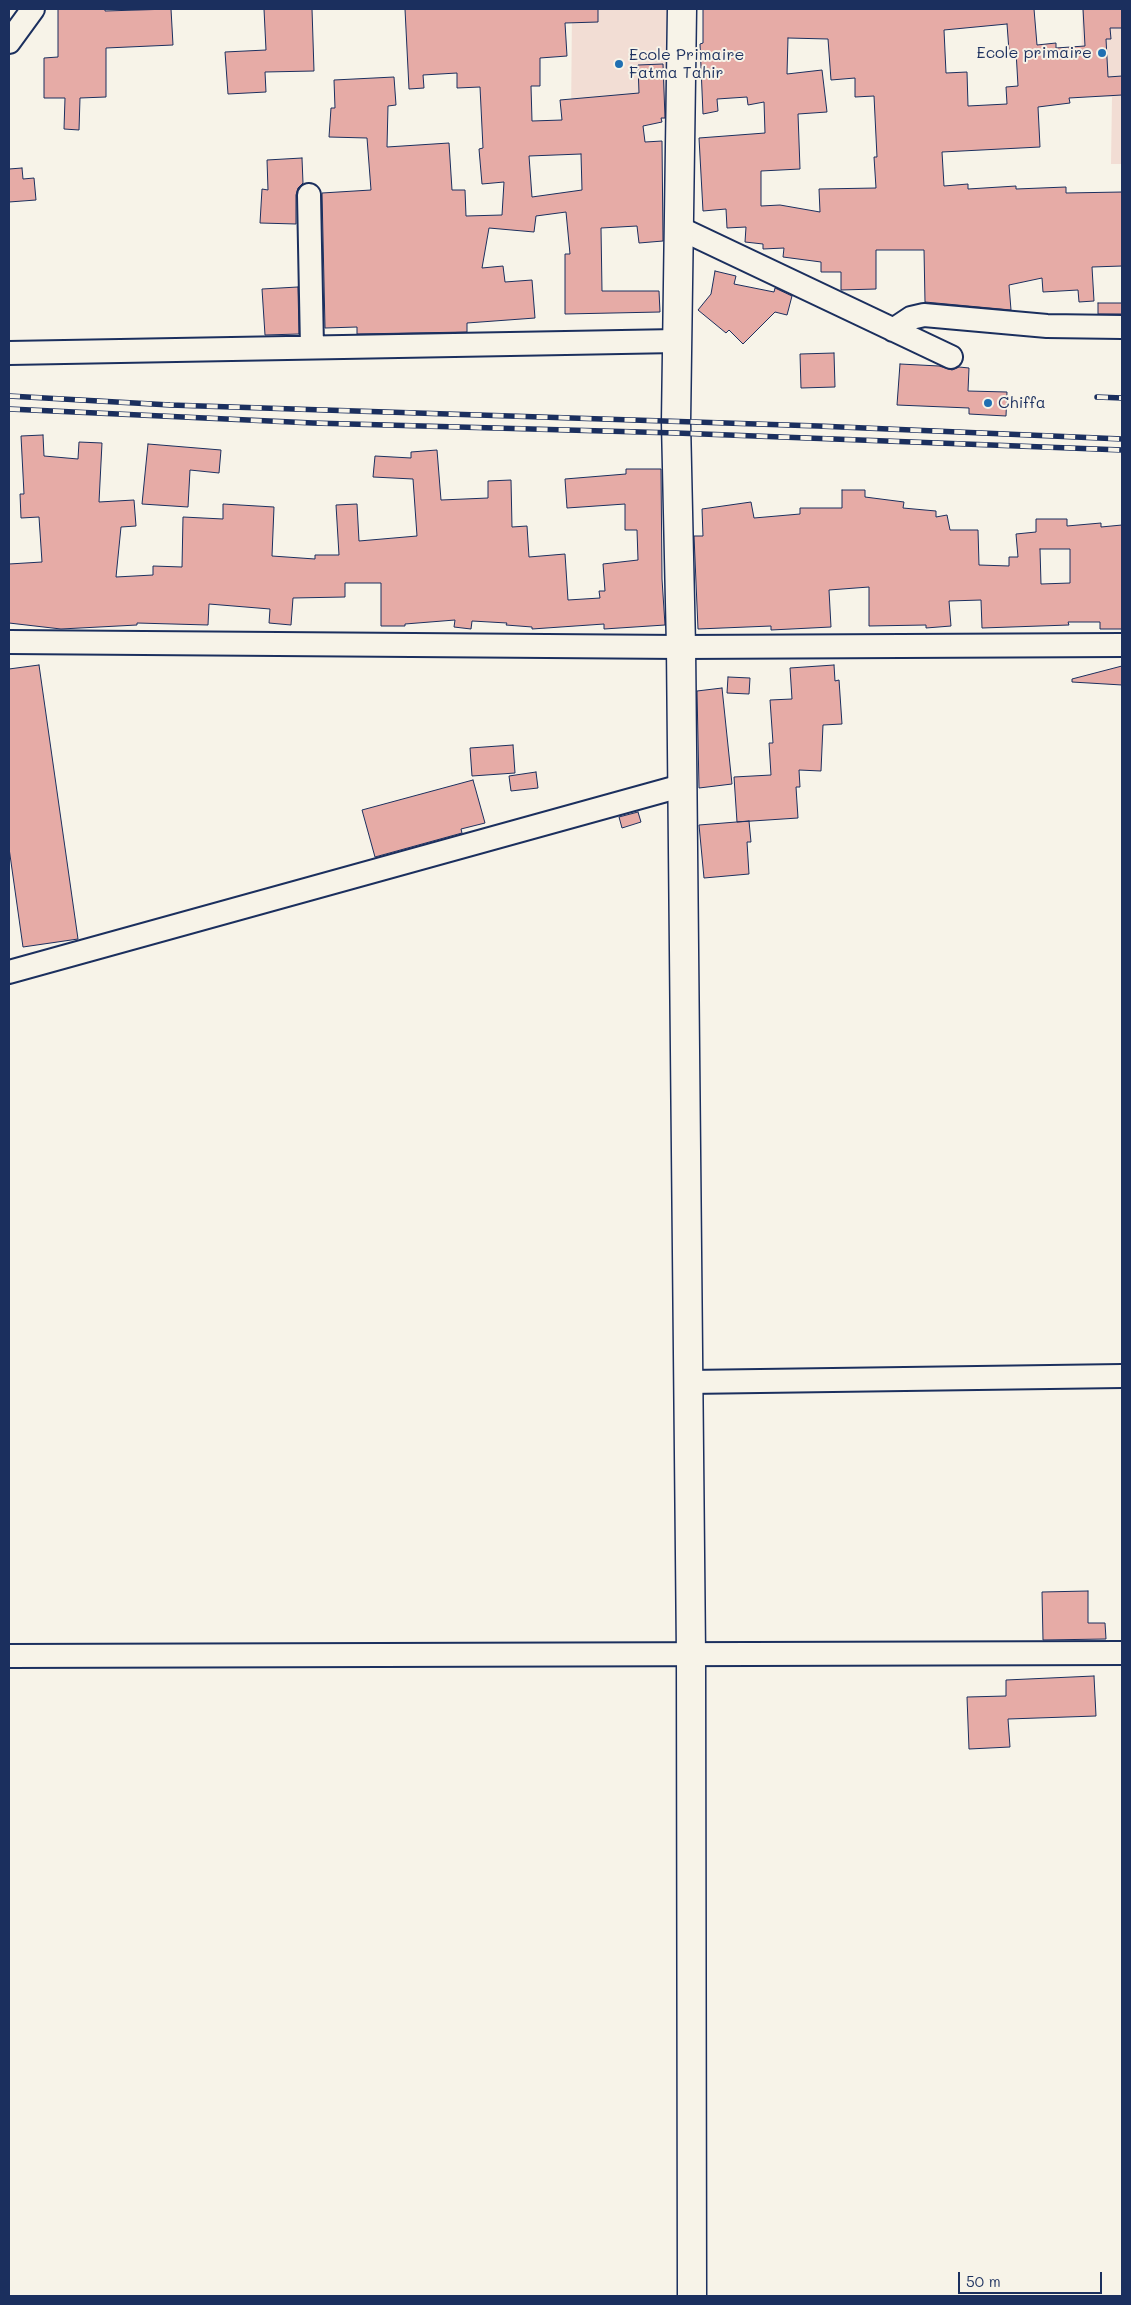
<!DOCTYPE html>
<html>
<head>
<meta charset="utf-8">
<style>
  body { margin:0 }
  #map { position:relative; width:1131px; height:2305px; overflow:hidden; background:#f7f3e8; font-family:Mali,sans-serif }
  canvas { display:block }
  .frame { position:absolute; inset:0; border:10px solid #1b2f5e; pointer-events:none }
  .scale { position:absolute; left:958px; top:2272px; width:144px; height:22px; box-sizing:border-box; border:2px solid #1b2f5e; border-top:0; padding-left:6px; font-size:15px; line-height:18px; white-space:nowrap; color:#1b2f5e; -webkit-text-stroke:4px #f7f3e8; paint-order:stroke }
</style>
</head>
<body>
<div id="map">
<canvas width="1131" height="2305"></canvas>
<div class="frame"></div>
<div class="scale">50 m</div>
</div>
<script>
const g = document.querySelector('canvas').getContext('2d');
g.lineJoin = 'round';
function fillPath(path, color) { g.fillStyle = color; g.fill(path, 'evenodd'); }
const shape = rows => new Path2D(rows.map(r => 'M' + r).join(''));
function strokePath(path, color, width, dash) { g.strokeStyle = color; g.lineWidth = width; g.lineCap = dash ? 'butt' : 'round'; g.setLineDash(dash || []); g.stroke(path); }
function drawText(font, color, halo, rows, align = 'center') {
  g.font = font + ' Mali,sans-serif'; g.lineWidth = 4; g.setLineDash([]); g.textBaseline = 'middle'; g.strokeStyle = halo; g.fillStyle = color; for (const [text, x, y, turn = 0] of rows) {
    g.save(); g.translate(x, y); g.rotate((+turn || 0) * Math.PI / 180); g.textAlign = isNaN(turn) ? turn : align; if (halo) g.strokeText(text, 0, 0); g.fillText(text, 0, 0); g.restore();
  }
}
fillPath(shape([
  [572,9,667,9,667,119,571,122],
  [1082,9,1122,9,1122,164,1111,164,1112,97,1081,96]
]), '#f2ddd4');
const building = shape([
  [58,9,105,9,105,11,171,9,173,45,106,48,106,97,80,98,79,130,64,129,65,98,44,98,44,58,58,57,58,9],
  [264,9,312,9,314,71,265,72,266,92,228,94,225,52,266,50,264,9],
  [405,9,598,9,598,22,565,23,567,56,540,58,540,86,531,86,532,121,562,120,560,100,639,93,638,65,663,64,665,118,661,118,662,122,643,126,645,142,662,141,663,241,639,243,637,226,601,228,602,291,659,291,660,312,565,314,565,254,570,254,566,212,536,216,534,232,489,228,482,268,503,266,505,282,532,280,535,318,467,323,467,332,357,334,357,327,325,328,322,193,371,190,367,138,329,137,331,108,335,108,334,80,394,77,396,105,388,106,387,147,449,143,452,190,465,190,466,216,502,215,504,182,482,184,479,149,483,148,480,87,457,88,457,73,423,75,424,88,409,89,405,9],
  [581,154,582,190,532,197,529,156,581,154],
  [703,9,1034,9,1037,45,1056,43,1056,48,1085,46,1083,9,1122,9,1122,28,1110,28,1111,39,1106,39,1108,77,1122,76,1122,95,1069,98,1070,103,1038,107,1040,147,942,152,944,186,968,184,968,189,1016,186,1016,189,1066,187,1066,193,1122,192,1122,266,1092,267,1094,301,1079,302,1078,290,1043,292,1042,278,1009,285,1011,310,925,302,924,250,876,250,876,289,841,290,841,272,821,272,821,262,783,257,784,248,763,249,763,244,745,242,746,227,727,228,726,209,703,211,699,138,765,133,764,102,748,105,747,97,717,99,718,111,703,114,700,44,703,43,703,9],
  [1007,24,1009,51,1016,51,1018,86,1006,87,1007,104,968,106,967,72,946,73,944,30,1007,24],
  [788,38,828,39,831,80,855,78,855,97,874,96,877,157,874,157,876,188,819,189,820,212,780,205,761,206,761,171,800,169,798,114,827,112,822,70,787,74,788,38],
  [302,158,303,183,298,188,296,195,296,224,260,223,262,189,268,190,267,160,302,158],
  [22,168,23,179,34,178,36,200,9,202,9,169,22,168],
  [715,271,736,276,734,284,774,292,775,288,792,296,787,315,775,312,743,344,729,330,726,333,698,310,711,294,715,271],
  [298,287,299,334,265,335,262,289,298,287],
  [1098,303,1122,303,1122,314,1098,314,1098,303],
  [834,353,835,387,801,388,800,354,834,353],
  [900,364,939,366,952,370,959,367,969,368,968,391,1007,392,1006,416,969,414,969,408,897,405,900,364],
  [43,435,44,456,78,459,79,442,102,443,99,502,134,500,136,526,121,527,116,577,153,575,153,566,182,567,183,517,223,519,223,504,274,507,272,556,315,559,315,555,339,555,336,505,357,504,359,541,417,536,413,479,373,477,375,456,411,458,411,452,437,450,441,500,488,498,488,481,511,480,512,527,527,526,529,557,565,554,568,600,600,598,599,591,605,591,603,564,638,560,637,530,625,530,625,504,567,508,565,479,626,474,626,469,661,469,662,579,665,625,604,629,604,624,532,629,532,627,506,625,507,623,472,621,471,629,454,627,455,620,405,624,405,626,381,626,381,583,345,583,345,597,293,598,291,625,269,623,270,609,209,604,208,625,137,623,137,625,61,629,9,623,9,564,42,562,39,517,21,518,20,494,24,494,21,436,43,435],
  [148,444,221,450,219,473,190,470,188,507,142,504,148,444],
  [842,490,865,490,865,497,904,502,903,508,936,511,936,517,947,515,950,530,978,530,979,565,1009,566,1009,557,1018,557,1016,534,1036,532,1036,519,1067,519,1067,526,1101,523,1101,527,1122,525,1122,629,1100,629,1100,622,1068,622,1069,625,982,628,981,600,949,601,951,626,926,628,926,625,869,626,869,587,829,590,831,627,771,630,771,626,698,629,694,536,703,536,702,509,751,502,754,518,800,514,800,508,842,508,842,490],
  [1040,549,1070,549,1070,583,1041,584,1040,549],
  [39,665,78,939,23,947,9,848,9,669,39,665],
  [834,665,835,681,839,680,842,724,823,725,821,771,799,770,800,787,796,787,798,818,737,822,734,777,771,775,769,743,773,743,770,700,792,699,790,668,834,665],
  [1122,666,1122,685,1072,682,1072,679,1122,666],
  [728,677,750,678,749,694,727,693,728,677],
  [722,688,732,784,699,788,697,691,722,688],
  [513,745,515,773,472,776,470,748,513,745],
  [536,772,538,788,511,791,509,776,536,772],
  [473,780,485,823,461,829,462,833,375,857,362,810,473,780],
  [638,812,641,822,622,828,619,817,638,812],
  [749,821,751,842,747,842,749,874,704,878,699,825,749,821],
  [1088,1591,1088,1623,1105,1623,1106,1639,1043,1640,1042,1592,1088,1591],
  [1094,1676,1096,1716,1008,1719,1010,1747,969,1749,967,1697,1006,1696,1006,1680,1094,1676]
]);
fillPath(building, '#e6aba6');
strokePath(building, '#1b2f5e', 1);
const minor = shape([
  [9,42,33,9],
  [309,195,312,347],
  [677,227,951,357],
  [893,330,911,318,924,315,1047,326,1122,327],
  [9,353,677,341],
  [9,642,681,647,1122,645],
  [9,972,681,786],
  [688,1382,1122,1376],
  [9,1656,1122,1653]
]);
const primary = shape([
  [682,9,676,422,681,647,691,1654,692,2296]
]);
strokePath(minor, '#1b2f5e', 26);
strokePath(primary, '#1b2f5e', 31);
strokePath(minor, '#f7f3e8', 22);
strokePath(primary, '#f7f3e8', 28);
const rail = shape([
  [9,396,170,405,818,426,1122,439],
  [1097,397,1122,398],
  [9,409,313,423,676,433,1122,450]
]);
strokePath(rail, '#1b2f5e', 5.5);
strokePath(rail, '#f7f3e8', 4, [11]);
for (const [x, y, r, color] of [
  [1102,53,5,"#1f6fb2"],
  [619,64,5,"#1f6fb2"],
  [988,403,5,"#1f6fb2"]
]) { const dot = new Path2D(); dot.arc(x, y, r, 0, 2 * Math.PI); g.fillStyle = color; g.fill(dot); strokePath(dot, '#f7f3e8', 2); }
drawText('16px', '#1b2f5e', '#f7f3e8', [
  ["Ecole primaire",1092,53,"right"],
  ["Ecole Primaire",629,55],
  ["Fatma Tahir",629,73],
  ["Chiffa",998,403]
], 'left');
</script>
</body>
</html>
